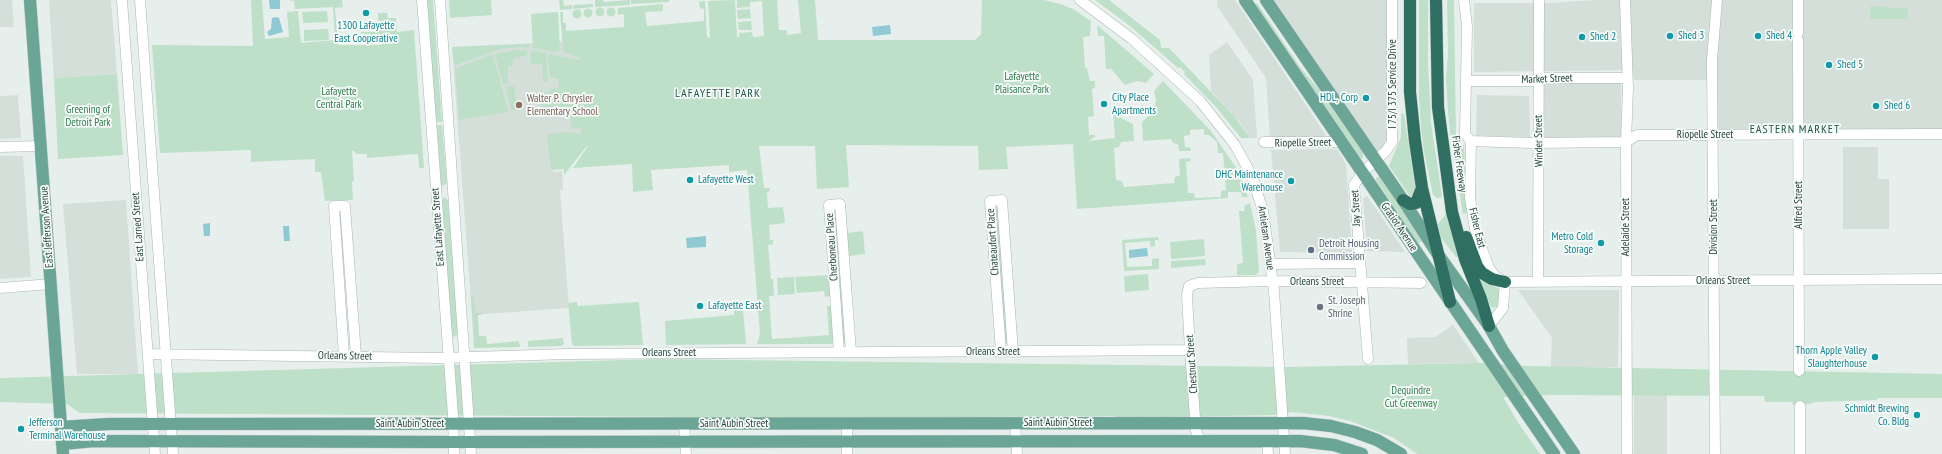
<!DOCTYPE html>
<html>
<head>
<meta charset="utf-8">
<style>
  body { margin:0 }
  canvas { display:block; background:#e6efeb }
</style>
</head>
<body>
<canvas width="1942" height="454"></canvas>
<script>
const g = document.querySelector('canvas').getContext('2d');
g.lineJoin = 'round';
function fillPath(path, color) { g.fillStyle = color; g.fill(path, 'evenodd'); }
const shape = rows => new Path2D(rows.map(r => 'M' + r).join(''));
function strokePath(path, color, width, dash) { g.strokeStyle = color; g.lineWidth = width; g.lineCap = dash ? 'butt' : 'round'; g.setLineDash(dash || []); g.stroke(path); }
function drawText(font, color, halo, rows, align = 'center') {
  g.font = font + ' "PT Sans Narrow",sans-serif'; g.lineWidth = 3.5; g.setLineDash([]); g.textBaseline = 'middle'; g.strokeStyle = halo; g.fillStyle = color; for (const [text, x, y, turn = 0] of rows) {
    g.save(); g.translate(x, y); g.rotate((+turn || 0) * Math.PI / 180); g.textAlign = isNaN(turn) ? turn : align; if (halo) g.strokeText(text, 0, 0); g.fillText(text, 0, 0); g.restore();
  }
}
fillPath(shape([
  [0,0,12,0,14,27,0,27],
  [49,0,111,0,117,74,54,78],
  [1217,0,1235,0,1326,135,1324,137,1270,138,1266,78,1217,6],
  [1273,0,1389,0,1389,135,1382,149,1377,151,1374,148],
  [1596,0,1942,0,1942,130,1714,131,1713,80,1634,80,1633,70,1474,72,1474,3,1548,3],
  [578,41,582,147,551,147,553,172,562,171,563,190,560,190,569,308,472,315,452,47],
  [1227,42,1253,80,1257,138,1250,138,1239,121,1211,91,1209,55],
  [1621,80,1621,140,1542,140,1542,82],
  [18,95,21,138,0,139,0,96],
  [1477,95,1529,96,1530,137,1476,136],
  [1843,147,1878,147,1878,179,1889,179,1889,229,1843,229],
  [1337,149,1346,164,1352,253,1280,252,1271,150],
  [0,156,23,156,31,277,0,279],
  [1367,196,1379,213,1405,252,1367,251,1363,198],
  [126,200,138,374,77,374,63,204],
  [1518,290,1619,290,1618,367,1551,367,1552,338],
  [1453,325,1479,363,1408,364,1407,338,1435,337],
  [1634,394,1667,394,1667,454,1634,454]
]), '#d4dfda');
fillPath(shape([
  [251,0,262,0,265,39,289,37,287,12,298,11,301,43,335,40,333,7,295,9,294,1,288,0,342,0,343,7,335,8,338,45,382,45,381,37,368,37,360,32,379,32,378,13,387,13,388,18,396,18,397,32,414,30,424,168,419,168,418,154,367,158,367,154,356,154,354,151,352,151,354,181,352,181,353,200,325,201,321,172,315,172,315,159,251,162,251,150,160,153,152,45,253,46],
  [427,0,433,0,442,122,436,122],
  [449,0,491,0,492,15,450,18],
  [559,0,563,0,564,6,572,5,572,9,560,10],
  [595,0,603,0,604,2,630,0,630,5,595,7],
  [631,0,669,0,669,2,631,4],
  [735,0,737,37,739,37,739,33,752,32,753,37,764,36,762,1,750,2,750,7,737,8,737,0,777,0,779,30,787,30,787,35,801,33,798,0,815,0,818,40,975,40,981,34,982,0,1044,0,1060,4,1073,9,1091,21,1090,36,1083,37,1085,68,1087,68,1090,81,1095,81,1095,88,1092,89,1094,116,1088,117,1089,135,1095,135,1095,137,1088,141,1115,138,1113,109,1118,109,1121,118,1133,124,1134,141,1121,142,1119,147,1114,148,1116,180,1122,181,1124,187,1174,183,1175,177,1180,175,1179,159,1190,158,1191,161,1186,162,1188,193,1194,193,1195,198,1221,197,1221,191,1226,190,1223,153,1218,153,1217,142,1209,135,1204,135,1204,129,1190,130,1190,135,1184,136,1185,147,1191,148,1190,151,1179,151,1178,144,1173,143,1171,139,1143,141,1142,122,1154,111,1156,100,1154,91,1163,81,1211,131,1237,169,1248,197,1242,197,1241,192,1228,192,1228,198,1077,209,1073,144,1006,147,1008,169,979,170,978,146,846,145,849,187,817,189,815,146,759,146,764,188,770,188,770,191,767,192,768,208,783,207,785,223,769,225,770,240,773,240,773,244,768,245,771,279,773,279,774,296,769,296,772,339,829,335,827,306,831,306,834,342,832,344,757,344,760,334,747,170,729,172,729,165,651,170,653,190,633,192,632,164,573,168,588,146,586,147,564,175,564,169,551,170,547,135,562,132,581,134,581,128,571,129,570,110,560,110,560,106,541,108,540,92,550,93,550,89,559,88,558,78,550,78,548,54,579,60,579,58,566,53,563,50,560,12,563,12,563,23,566,23,566,31,624,27,624,14,618,15,618,8,663,4,663,11,645,12,647,26,704,21,704,9,700,8,699,2,705,1,707,37,710,38,708,1],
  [1095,0,1109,0,1160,40,1161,48,1169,48,1235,117,1250,138,1241,138,1216,107,1184,74,1185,72,1180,67,1178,68,1130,26],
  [1419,0,1428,0,1428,63,1431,123,1442,196,1439,198,1437,198,1433,195,1424,152,1421,127,1419,97],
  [1447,0,1454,0,1456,138,1461,145,1464,145,1468,213,1463,214,1451,141,1448,111,1446,78,1448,55],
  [1257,3,1300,67,1322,93,1363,151,1363,158,1360,158,1255,5],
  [593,4,593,7,573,9,573,5],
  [1870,6,1908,9,1908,19,1870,19],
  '595.5 12a4.5 4.5 0 1 1 9 0a4.5 4.5 0 1 1-9 0Z',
  '606.5 12a4.5 4.5 0 1 1 9 0a4.5 4.5 0 1 1-9 0Z',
  '583.5 13a4.5 4.5 0 1 1 9 0a4.5 4.5 0 1 1-9 0Z',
  [750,9,751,18,738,19,737,10],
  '572.5 14a4.5 4.5 0 1 1 9 0a4.5 4.5 0 1 1-9 0Z',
  [327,11,328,22,303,23,302,12],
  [558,12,560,51,556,52,533,48,531,14],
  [751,21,752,30,739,30,738,22],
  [1097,25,1154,74,1146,83,1137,81,1125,85,1111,69,1106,69,1104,36,1098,36],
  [328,29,329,40,304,41,304,30],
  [530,44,529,48,519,47,500,49,456,65,454,64,452,47],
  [515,50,526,50,527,55,513,59,513,66,508,66,508,83,503,84,495,54],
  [531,51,546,53,548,81,543,82,542,64,530,64],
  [493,54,508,112,459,120,455,70,457,68],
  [117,74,123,155,58,159,54,78],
  [506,86,514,86,516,109,511,110],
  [1404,113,1416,195,1413,197,1409,195,1389,166,1401,137,1401,114],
  [437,125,442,125,447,183,443,186,441,184],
  [1377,177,1380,177,1423,241,1418,243,1376,180],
  [445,197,448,200,458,334,454,337,451,335,442,200],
  [1250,203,1256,231,1259,272,1256,275,1237,275,1237,264,1243,263,1239,211,1245,211,1244,206],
  [994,207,999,207,1009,343,1004,343],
  [1448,211,1459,257,1456,257,1441,238,1438,224],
  [833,218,837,218,847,344,842,344],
  [863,231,865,254,849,256,847,233],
  [1158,237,1159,245,1158,240,1155,240,1155,246,1151,247,1150,241,1125,243,1127,267,1152,266,1152,259,1159,258,1159,269,1124,271,1122,240],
  [1204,239,1205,256,1171,259,1170,242],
  [1205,259,1206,265,1171,268,1171,261],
  [1148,274,1149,290,1125,292,1124,276],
  [829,275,830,296,825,297,824,291,797,293,795,277],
  [1476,276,1499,289,1500,302,1498,306,1492,308],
  [794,277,795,294,778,295,777,278],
  [480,295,474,297,475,313,481,313,481,315,478,315,479,336,486,336,487,344,519,341,520,347,474,348,471,296],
  [577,302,577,306,639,302,643,345,574,346,572,344,568,303],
  [743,310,746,344,666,345,665,321,734,315,734,311],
  [563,338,564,344,561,346,528,347,528,341],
  [658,359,1285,367,1479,363,1529,366,1942,374,1942,398,1877,398,1877,400,1815,402,1809,404,1793,405,1792,402,1765,402,1764,396,1550,395,1503,397,1519,424,1540,454,1417,454,1394,438,1350,421,1329,416,1292,412,1274,415,1115,418,1115,416,839,418,80,413,67,404,0,402,0,378]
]), '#bfe0c8');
fillPath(shape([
  [269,0,280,0,280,9,270,9],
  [275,17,279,18,283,32,269,36,267,32,271,29,272,18],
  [890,25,891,34,873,36,872,27],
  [210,223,210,236,204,236,203,224],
  [283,226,289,226,290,241,284,241],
  [706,236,706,247,687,248,686,238],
  [1147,248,1148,256,1129,258,1129,250]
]), '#8ec9d4');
const minor = shape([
  [122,0,155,454],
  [140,0,173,454],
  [422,0,453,415,454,454],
  [440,0,471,454],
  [1080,0,1132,39,1200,101,1235,145,1252,176,1263,211,1274,291,1285,454],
  [1464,0,1467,26,1465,134,1471,141],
  [1625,0,1628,88,1626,142,1627,454],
  [1798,0,1798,33],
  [1798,40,1799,371],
  [1466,81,1531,81,1547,78,1627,78],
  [1471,141,1531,143,1626,142,1637,135,1942,134],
  [1471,141,1470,198,1475,229,1489,268,1495,276,1502,280],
  [1264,142,1342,142],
  [0,147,41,146],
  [1270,264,1359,263],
  [1505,282,1942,279],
  [1538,282,1539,0],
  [0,288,51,284],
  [1489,326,1503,308,1505,282],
  [839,352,829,205,840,204,851,352],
  [1001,352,990,201,1002,200,1013,352],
  [148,354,440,358,568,354,1190,350],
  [344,356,334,206,345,206,356,356],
  [1368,359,1354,185,1362,173,1386,151,1392,142,1392,0],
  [1800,406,1800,454],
  [1015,423,1017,454],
  [684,424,686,454],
  [1200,441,1196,431,1190,350,1187,295,1189,286,1198,283,1272,281,1421,283],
  [1267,441,1268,454],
  [847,454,847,423],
  [1715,454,1712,60,1717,0]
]);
const major = shape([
  [30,0,63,454],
  [1245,0,1554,454],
  [1266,0,1403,200,1437,253,1489,326,1503,351,1574,454],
  [61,427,108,424,1303,423,1331,426,1355,432,1377,440,1401,454],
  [62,444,94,441,454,442,1300,441,1334,445,1362,454]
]);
const highway = shape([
  [1410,0,1410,92,1415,141,1422,188,1450,302],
  [1436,0,1438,107,1452,212,1465,259,1481,299,1489,326],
  [1403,200,1410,204,1416,203,1422,188],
  [1466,237,1477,266,1482,273,1492,279,1505,282]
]);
strokePath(minor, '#a8b8b2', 11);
strokePath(major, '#c2cac8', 13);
strokePath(highway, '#c2cac8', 13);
strokePath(minor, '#fff', 10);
strokePath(major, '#6aa596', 12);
strokePath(highway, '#2f6f62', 12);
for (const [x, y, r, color] of [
  [366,13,4,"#0f9aa8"],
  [1670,36,4,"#0f9aa8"],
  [1758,36,4,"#0f9aa8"],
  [1582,37,4,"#0f9aa8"],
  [1829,65,4,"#0f9aa8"],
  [1366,98,4,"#0f9aa8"],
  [1104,104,4,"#0f9aa8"],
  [519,105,4,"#8d6e63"],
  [1876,106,4,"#0f9aa8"],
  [690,180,4,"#0f9aa8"],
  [1291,181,4,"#0f9aa8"],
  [1601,243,4,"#0f9aa8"],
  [1311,250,4,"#5c6f8a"],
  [700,306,4,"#0f9aa8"],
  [1320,307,4,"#6b7280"],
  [1875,357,4,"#0f9aa8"],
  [1917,415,4,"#0f9aa8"],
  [21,429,4,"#0f9aa8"]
]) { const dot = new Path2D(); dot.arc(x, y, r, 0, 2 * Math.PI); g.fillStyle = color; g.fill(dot); strokePath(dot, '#f7fbf9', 1.5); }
drawText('11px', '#0d838f', '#f7fbf9', [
  ["1300 Lafayette",366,26,"center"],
  ["East Cooperative",366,39,"center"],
  ["Shed 3",1678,36],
  ["Shed 4",1766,36],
  ["Shed 2",1590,37],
  ["Shed 5",1837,65],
  ["City Place",1112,98],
  ["Apartments",1112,111],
  ["HDL, Corp",1358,98,"right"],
  ["Shed 6",1884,106],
  ["DHC Maintenance",1283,175,"right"],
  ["Warehouse",1283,188,"right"],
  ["Lafayette West",698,180],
  ["Metro Cold",1593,237,"right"],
  ["Storage",1593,250,"right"],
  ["Lafayette East",708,306],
  ["Thorn Apple Valley",1867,351,"right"],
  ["Slaughterhouse",1867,364,"right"],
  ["Schmidt Brewing",1909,409,"right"],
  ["Co. Bldg",1909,422,"right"],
  ["Jefferson",29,423],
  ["Terminal Warehouse",29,436]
], 'left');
drawText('11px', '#2d7a4b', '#f7fbf9', [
  ["Lafayette",1022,77],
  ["Plaisance Park",1022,90],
  ["Lafayette",339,92],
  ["Central Park",339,105],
  ["Greening of",88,110],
  ["Detroit Park",88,123],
  ["Dequindre",1411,391],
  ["Cut Greenway",1411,404]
]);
drawText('11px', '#24423a', '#f7fbf9', [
  ["Market Street",1547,79,-2],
  ["I 75/I 375 Service Drive",1393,84,-90],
  ["Riopelle Street",1705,135],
  ["Winder Street",1539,141,-91],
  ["Riopelle Street",1303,143,-1],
  ["Fisher Freeway",1459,164,82],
  ["Alfred Street",1799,205,-90],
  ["Jay Street",1356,208,-93],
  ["East Jefferson Avenue",47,227,-94],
  ["East Larned Street",138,227,-94],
  ["East Lafayette Street",438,227,-94],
  ["Gratiot Avenue",1399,227,56],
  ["Adelaide Street",1626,227,-90],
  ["Division Street",1714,227,-90],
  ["Fisher East",1477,228,76],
  ["Antietam Avenue",1266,238,82],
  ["Chateaufort Place",993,242,-94],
  ["Cherboneau Place",832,247,-94],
  ["Orleans Street",1723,281],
  ["Orleans Street",1317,282],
  ["Orleans Street",993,352],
  ["Orleans Street",669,353],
  ["Orleans Street",345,356,1],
  ["Chestnut Street",1192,364,-94],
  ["Saint Aubin Street",1058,423],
  ["Saint Aubin Street",410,424],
  ["Saint Aubin Street",734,424]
]);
drawText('11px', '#785e54', '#f7fbf9', [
  ["Walter P. Chrysler",527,99],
  ["Elementary School",527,112]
], 'left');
drawText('11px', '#4e5e75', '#f7fbf9', [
  ["Detroit Housing",1319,244],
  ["Commission",1319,257]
], 'left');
drawText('11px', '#5b616d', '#f7fbf9', [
  ["St. Joseph",1328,301],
  ["Shrine",1328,314]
], 'left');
g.letterSpacing = '1px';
drawText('12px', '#1f5548', '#f7fbf9', [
  ["LAFAYETTE PARK",718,94],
  ["EASTERN MARKET",1795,130]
]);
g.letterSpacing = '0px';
</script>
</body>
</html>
